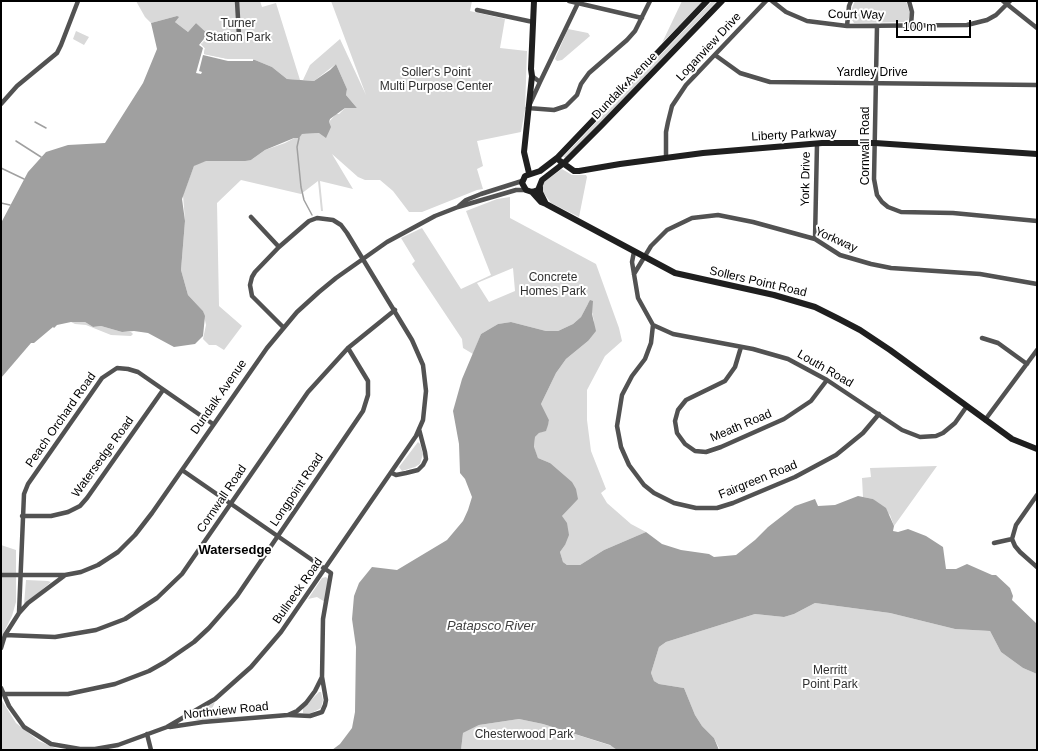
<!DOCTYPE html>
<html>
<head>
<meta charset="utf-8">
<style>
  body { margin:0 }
  #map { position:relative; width:1038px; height:751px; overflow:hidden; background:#fff; font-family:Arial,sans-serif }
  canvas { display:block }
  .frame { position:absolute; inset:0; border:2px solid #000; pointer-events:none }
  .scale { position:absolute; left:896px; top:20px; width:75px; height:18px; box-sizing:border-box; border:2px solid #000; border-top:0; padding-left:5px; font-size:12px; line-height:14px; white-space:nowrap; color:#000; -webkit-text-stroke:3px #fff; paint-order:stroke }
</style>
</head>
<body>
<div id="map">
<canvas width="1038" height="751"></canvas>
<div class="frame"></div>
<div class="scale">100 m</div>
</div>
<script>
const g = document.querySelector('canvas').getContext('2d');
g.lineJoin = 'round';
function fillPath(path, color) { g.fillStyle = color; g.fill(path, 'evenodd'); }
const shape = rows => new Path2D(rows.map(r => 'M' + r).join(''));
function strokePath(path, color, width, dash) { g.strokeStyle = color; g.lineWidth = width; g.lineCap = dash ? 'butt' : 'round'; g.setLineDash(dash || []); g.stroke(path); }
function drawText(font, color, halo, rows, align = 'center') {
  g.font = font + ' Arial,sans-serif'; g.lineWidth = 4; g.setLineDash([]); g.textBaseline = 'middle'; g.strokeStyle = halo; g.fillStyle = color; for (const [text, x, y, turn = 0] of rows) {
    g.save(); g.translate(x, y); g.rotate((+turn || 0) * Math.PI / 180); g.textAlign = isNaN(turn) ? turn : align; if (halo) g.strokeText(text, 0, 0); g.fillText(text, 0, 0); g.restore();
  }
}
fillPath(shape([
  [136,1,260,1,262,7,276,3,300,80,287,79,272,67,255,60,228,59,203,54,201,45,209,35,196,23,188,32,175,22,177,16,151,23,145,17],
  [331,1,472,1,470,11,505,19,500,48,527,51,525,110,521,132,477,141,483,166,477,169,483,189,477,190,422,212,409,212,393,191,380,180,365,180,358,177,332,154,353,189,320,181,323,211,321,211,318,181,301,194,241,180,217,203,219,306,242,326,224,350,216,345,209,345,203,339,206,325,203,311,188,295,181,270,185,221,183,195,194,166,197,164,205,161,251,160,265,150,285,143,302,134,319,133,336,114,339,114,345,108,357,108,346,95,347,89,336,64,314,81,303,80,310,65,340,39,366,95],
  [682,1,703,1,662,43],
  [712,1,717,1,567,158,563,157],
  [855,1,906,1,910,13,908,22,854,23,852,20,852,8],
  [568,29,588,33,590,36,562,60,557,61,555,59],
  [76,31,89,37,84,45,73,39],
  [562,169,572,175,586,175,587,177,579,217,551,203,543,192,543,184,545,181],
  [510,197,510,218,596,264,619,328,622,341,605,356,587,390,587,420,591,451,606,489,601,493,607,503,631,524,646,532,604,550,580,565,567,565,563,562,560,552,565,545,562,516,569,508,550,463,538,458,534,448,535,437,539,433,546,430,549,420,541,404,556,373,566,359,588,341,594,321,591,308,588,304,581,317,573,324,558,331,546,331,511,322,498,324,481,334,473,354,463,348,462,339,412,264,415,261,401,238,422,228,461,289,491,275,466,211,497,199],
  [513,268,515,291,489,302,477,283],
  [71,322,85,322,93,327,101,326,122,332,131,332,133,334,131,336,111,335,86,325,75,324],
  [418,442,420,444,423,454,420,464,415,467,402,471,399,467],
  [937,466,894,526,890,515,873,499,863,497,862,478,871,477,870,468],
  [1,545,16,550,16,602,12,616,1,638],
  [326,577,328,579,325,602,317,597,308,599,322,578],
  [26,580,48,581,51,582,24,605],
  [815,603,890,613,955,629,990,631,1001,652,1023,668,1037,674,1037,750,720,750,714,738,702,726,695,715,684,688,659,684,654,681,651,673,659,647,666,642,755,614,784,617,794,614],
  [319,692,321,692,323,700,321,708,310,714,303,713,303,708],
  [1,699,16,723,39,741,60,750,1,750],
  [215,702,211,711,212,715,222,718,197,720,193,718,195,713],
  [519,719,543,724,612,746,617,750,461,750,463,733,479,725]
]), '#d9d9d9');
fillPath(shape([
  [177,16,179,17,175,22,188,32,196,23,209,35,201,44,205,48,204,54,228,59,255,60,272,67,287,79,314,81,330,70,336,64,347,89,346,95,357,108,345,108,330,119,329,122,331,127,326,138,319,133,302,134,299,138,294,138,265,150,251,160,245,161,206,161,194,166,182,199,185,221,181,270,188,295,203,311,205,316,203,336,195,344,174,347,148,333,134,331,122,332,101,326,93,327,85,322,71,322,57,325,54,328,53,327,34,343,31,343,1,378,1,223,28,172,46,152,68,145,105,143,143,83,157,49,151,23],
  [590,300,593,301,592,314,596,331,588,341,566,359,556,373,541,404,549,420,548,425,546,431,539,433,535,437,534,447,538,458,550,463,572,482,576,489,578,499,562,516,567,523,569,535,565,545,560,552,563,562,567,565,580,565,604,550,646,532,662,544,681,550,709,554,714,557,736,555,755,540,768,527,795,506,815,499,818,506,835,505,858,496,873,499,886,508,894,526,893,531,898,532,908,529,926,536,943,547,946,569,956,569,967,564,992,575,996,575,1010,588,1013,596,1012,600,1037,624,1037,674,1023,668,1001,652,990,631,955,629,890,613,815,603,794,614,784,617,755,614,666,642,659,647,651,673,654,681,659,684,684,688,695,715,702,726,714,738,719,750,617,750,610,745,543,724,519,719,479,725,463,733,461,750,332,750,340,744,352,728,355,712,356,647,352,619,354,596,359,583,372,567,397,570,447,540,463,521,468,510,472,497,465,479,460,473,459,444,453,411,462,379,481,334,498,324,511,322,546,331,558,331,573,324,581,317]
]), '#a0a0a0');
fillPath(shape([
  [208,34,209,35,201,44,205,48,204,54,228,59,253,59,253,61,228,61,203,55,199,71,202,72,201,74,196,73,203,48,199,45]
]), '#fff');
strokePath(shape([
  [35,122,46,128],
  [299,138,297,147,301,187,304,200,312,215],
  [16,141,41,157],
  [1,168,24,179],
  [1,203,10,205]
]), '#a0a0a0', 1.5);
strokePath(shape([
  [237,1,239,36],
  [569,1,642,18],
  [772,1,786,12,807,21,847,26,967,25,987,20,996,15,1010,1],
  [909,1,912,12,911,25],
  [1003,1,1037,28],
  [477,10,533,22],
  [847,26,849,6,851,1],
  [877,26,874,179,877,195,882,202,888,207,901,212,953,213,1037,221],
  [715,55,740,73,770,82,1037,85],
  [532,76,540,82,579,1],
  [540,82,528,108,554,110,566,106,577,95,581,84,589,73,627,40,635,31,650,1],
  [1,104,17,86,57,53,61,45,78,1],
  [666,157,666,132,668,122,672,106,686,85,766,1],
  [459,206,466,200,481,194,522,181],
  [251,217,279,247],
  [815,239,817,144],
  [634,252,632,262,638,298,653,325,651,343,645,359,632,376,622,395,617,426,621,447,629,465,644,485,654,493,674,503,696,508,717,508,733,503,795,477,836,455,863,433,879,414],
  [634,274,651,246,667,230,692,218,718,215,753,222,815,239,840,255,871,264,891,268,980,274,1037,284],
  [653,325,673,334,753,349,788,359,827,380,902,430,920,437,936,436,943,433,955,423,967,406],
  [982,338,998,343,1027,364],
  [741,347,735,367,725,381,686,400,678,410,675,421,677,433,685,444,695,451,706,452,721,447,784,419,811,401,827,380],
  [985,420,1037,350],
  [392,473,396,475,406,473,418,470,423,465,426,459,425,452,419,429],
  [1037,495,1016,525,1012,539,1015,546,1020,552,1037,567],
  [22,516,51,516,68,512,80,506,87,498,163,390],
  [994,543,1012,539],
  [1,575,65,575,81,572,98,565,118,552,135,535,152,513,267,348,297,312,319,292,336,278,387,242,435,216,458,207,516,190,526,190],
  [19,613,28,603,64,576],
  [5,635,55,637,96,630,125,619,157,598,182,574,308,392,348,348,395,310],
  [1,648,5,635,19,613,24,494,28,484,102,378,117,368,128,369,138,372,213,424],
  [1,688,9,706,24,727,51,744,80,749,95,749,118,745,167,727,215,699,251,667,281,632,416,436,423,420,426,391,423,365,412,340,347,233,341,225,333,220,317,218,309,221,279,247,255,272,252,277,250,285,252,296,283,327],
  [3,694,68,694,115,684,149,671,165,662,194,642,209,628,237,596,363,411,368,395,368,381,348,348],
  [289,715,310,716,322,712,325,705,326,700,322,677],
  [170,727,203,722,288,715,297,711,306,703,315,691,322,677,323,619,331,573,182,470],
  [147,734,151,750]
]), '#525252', 4.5);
strokePath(shape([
  [707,1,557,158,540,171,525,176,522,183,526,190,532,192,538,190,542,180,564,163,601,126,722,1],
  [560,161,574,171,579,171,620,164,703,153,822,143,875,143,1037,154],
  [529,173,524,152,532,76,531,69,534,1],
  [540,187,540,192,546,204],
  [532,192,541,202,546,204,675,273,774,295,815,307,839,319,860,330,890,350,1012,439,1037,449]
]), '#1f1f1f', 6);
drawText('12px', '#000', '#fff', [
  ["Court Way",856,15,1],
  ["Loganview Drive",709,47,-47],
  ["Yardley Drive",872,73],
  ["Dundalk Avenue",625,86,-46],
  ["Liberty Parkway",794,135,-3],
  ["Cornwall Road",866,146,-90],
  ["York Drive",806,179,-89],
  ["Yorkway",836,240,24],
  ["Sollers Point Road",758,282,13],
  ["Louth Road",825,369,30],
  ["Dundalk Avenue",219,397,-55],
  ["Peach Orchard Road",61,420,-55],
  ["Meath Road",741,426,-23],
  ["Watersedge Road",103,457,-54],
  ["Fairgreen Road",758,480,-22],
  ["Longpoint Road",297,490,-56],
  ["Cornwall Road",222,499,-56],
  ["Bullneck Road",298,591,-55],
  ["Northview Road",226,711,-6]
]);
drawText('12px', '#303030', '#fff', [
  ["Turner",238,24],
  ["Station Park",238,38],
  ["Soller's Point",436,73],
  ["Multi Purpose Center",436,87],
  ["Concrete",553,278],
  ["Homes Park",553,292],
  ["Merritt",830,671],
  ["Point Park",830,685],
  ["Chesterwood Park",524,735]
]);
drawText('bold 13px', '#000', '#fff', [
  ["Watersedge",235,550]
]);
drawText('italic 13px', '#414141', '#fff', [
  ["Patapsco River",491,626]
]);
</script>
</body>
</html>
